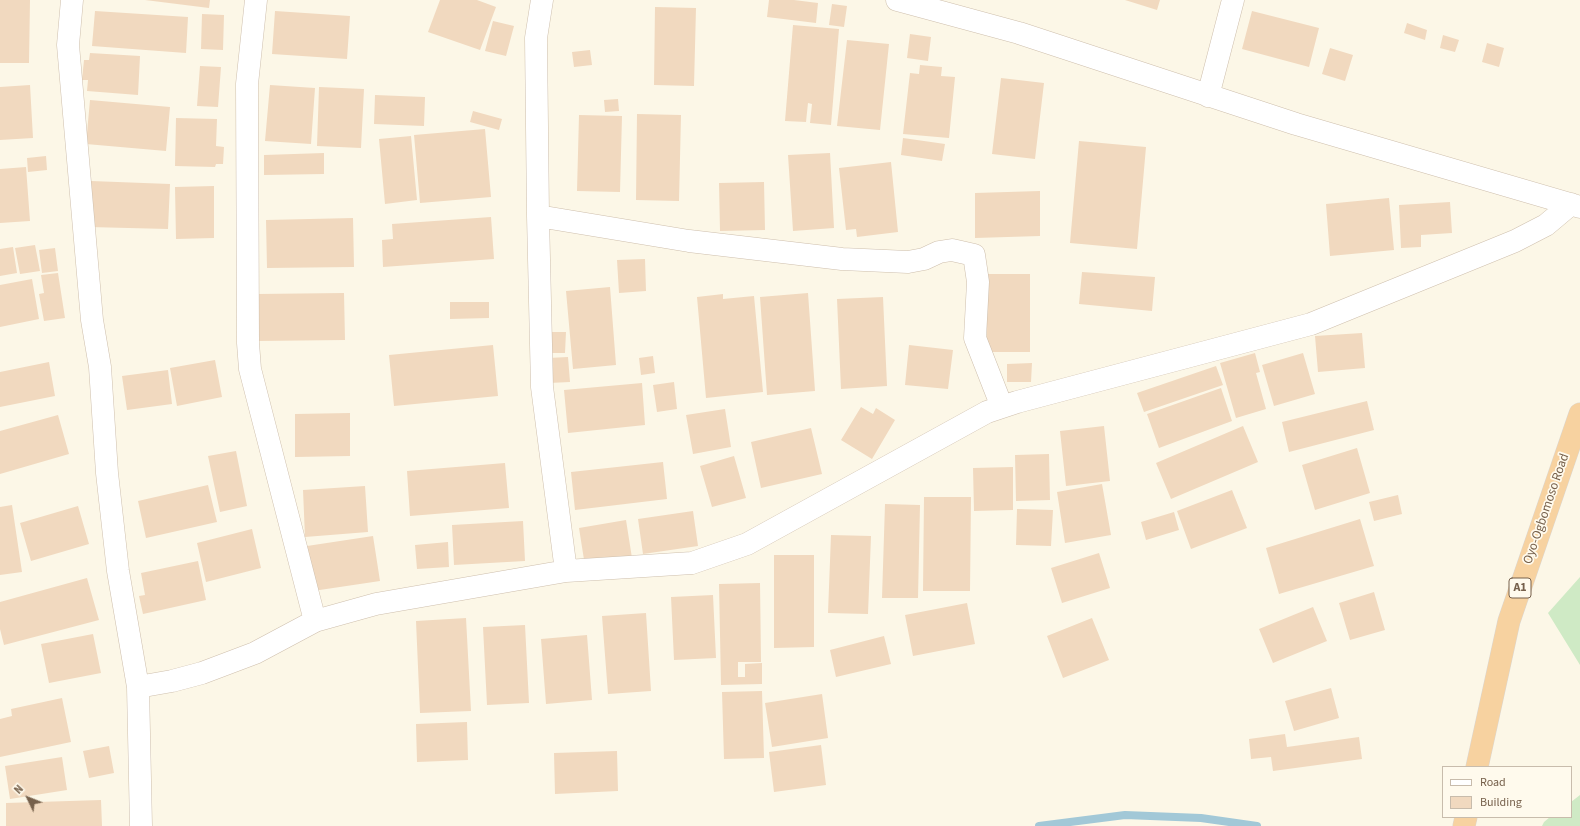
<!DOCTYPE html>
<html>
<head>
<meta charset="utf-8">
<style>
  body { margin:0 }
  #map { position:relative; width:1580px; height:826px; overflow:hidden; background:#fcf7e7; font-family:"Source Sans 3",sans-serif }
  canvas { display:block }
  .legend { position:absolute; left:1442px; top:766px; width:130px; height:52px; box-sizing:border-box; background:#fffaed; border:1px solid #c8bcac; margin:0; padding:5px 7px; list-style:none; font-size:12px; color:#76604b }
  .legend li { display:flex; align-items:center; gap:8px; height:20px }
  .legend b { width:20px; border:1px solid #c8bcac }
  .north { position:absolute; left:8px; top:778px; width:40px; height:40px; -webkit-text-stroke:3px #fffaed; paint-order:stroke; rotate:313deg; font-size:11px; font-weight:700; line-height:16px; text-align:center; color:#76604b }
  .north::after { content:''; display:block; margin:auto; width:14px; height:18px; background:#76604b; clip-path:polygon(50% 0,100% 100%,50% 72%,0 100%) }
</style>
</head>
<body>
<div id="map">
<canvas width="1580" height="826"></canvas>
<ul class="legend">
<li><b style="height:5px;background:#fff"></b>Road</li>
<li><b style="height:11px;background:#f1d9bf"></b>Building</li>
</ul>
<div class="north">N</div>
</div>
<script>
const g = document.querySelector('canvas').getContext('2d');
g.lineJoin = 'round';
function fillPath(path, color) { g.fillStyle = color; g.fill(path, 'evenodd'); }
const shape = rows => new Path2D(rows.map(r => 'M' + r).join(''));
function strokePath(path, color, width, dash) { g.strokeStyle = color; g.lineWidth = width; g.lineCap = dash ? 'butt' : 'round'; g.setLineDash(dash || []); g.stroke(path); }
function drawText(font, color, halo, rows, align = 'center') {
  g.font = font + ' "Source Sans 3",sans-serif'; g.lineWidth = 3.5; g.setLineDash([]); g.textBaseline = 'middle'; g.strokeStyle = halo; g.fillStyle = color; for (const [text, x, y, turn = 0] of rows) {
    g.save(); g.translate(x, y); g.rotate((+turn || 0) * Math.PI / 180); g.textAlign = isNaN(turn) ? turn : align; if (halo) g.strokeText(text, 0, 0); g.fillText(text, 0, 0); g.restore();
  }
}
fillPath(shape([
  [1580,577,1580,665,1548,613],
  [1580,795,1580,826,1542,826,1544,822,1550,817,1571,817,1571,802]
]), '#cfeac5');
strokePath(shape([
  [1039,826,1125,815,1201,818,1257,826]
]), '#a2c8d7', 8);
fillPath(shape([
  [0,0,30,0,29,63,0,63],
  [145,0,210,0,209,8],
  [440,0,477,0,496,7,480,50,428,32],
  [769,0,794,0,818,3,816,23,767,17],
  [1125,0,1160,0,1157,10],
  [832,4,847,6,844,27,829,25],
  [655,7,696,8,694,86,654,85],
  [95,11,188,17,186,53,92,46],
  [275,11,350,16,347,59,272,54],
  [1252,11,1319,28,1309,67,1242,49],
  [202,14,224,15,223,50,201,49],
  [493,21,514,26,506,56,485,51],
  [1407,23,1427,30,1425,40,1404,33],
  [793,25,839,29,831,125,810,123,812,104,808,103,806,122,785,121],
  [910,34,931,37,928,61,907,58],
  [1443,35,1459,40,1455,52,1440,48],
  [847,40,889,44,880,130,837,126],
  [1487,43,1504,48,1499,67,1482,62],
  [1330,48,1353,55,1345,81,1322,74],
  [590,50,592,65,574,67,572,52],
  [90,53,140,56,138,95,87,91,88,80,82,80,84,60,89,60],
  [920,65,942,67,941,76,955,77,949,138,903,134,910,73,919,74],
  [200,66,221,67,218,107,197,106],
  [1001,78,1044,83,1035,159,992,154],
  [30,85,33,138,0,140,0,87],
  [270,85,315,88,311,144,265,141],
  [319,87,364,89,361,148,317,146],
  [375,95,425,97,424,126,374,124],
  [618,99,619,111,605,112,604,100],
  [90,100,170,107,166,151,86,144],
  [473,111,502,119,499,130,470,122],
  [637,114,681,115,679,201,636,200],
  [579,115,622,116,620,192,577,191],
  [176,118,217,119,216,146,224,147,223,164,216,164,215,167,175,166],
  [485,129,491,197,420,203,414,135],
  [411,136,417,200,385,204,379,139],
  [903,138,945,144,942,161,901,155],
  [1079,141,1146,147,1137,249,1070,243],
  [324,153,324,174,264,175,264,155],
  [830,153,834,228,793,231,788,155],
  [46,156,47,170,28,172,27,158],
  [891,162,898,232,857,237,856,229,846,230,839,168],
  [26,167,30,221,0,223,0,169],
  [91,181,170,184,168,229,89,227],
  [764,182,765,230,720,231,719,183],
  [214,186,214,238,176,239,175,187],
  [1040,191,1040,236,975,238,975,193],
  [1389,198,1394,250,1330,256,1326,204],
  [1450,202,1452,233,1421,235,1421,247,1401,248,1399,205],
  [491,217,494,259,383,267,382,240,393,239,392,224],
  [353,218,354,267,267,268,266,220],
  [35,245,40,271,20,274,15,248],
  [13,247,17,273,0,276,0,249],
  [55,248,58,271,42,273,39,250],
  [645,259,646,291,619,293,617,260],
  [1082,272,1155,277,1152,311,1079,304],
  [58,273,65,318,44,321,39,294,44,293,41,275],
  [987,274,1030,274,1030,352,987,352],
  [32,279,39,319,0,327,0,285],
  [610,287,616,365,573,369,566,291],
  [344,293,345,340,258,341,257,294],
  [808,293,815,391,767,395,760,297],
  [723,294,723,299,754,296,763,392,706,398,697,297],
  [883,297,887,386,841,389,837,299],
  [450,302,489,302,489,318,450,319],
  [549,332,566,332,565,353,549,353],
  [1362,333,1365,368,1318,372,1315,336],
  [493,345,498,396,394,406,389,355],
  [909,345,953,350,948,389,905,385],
  [1255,353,1260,372,1256,373,1266,409,1236,418,1220,363],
  [1303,353,1315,394,1274,406,1262,365],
  [653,356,655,373,641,375,639,358],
  [568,357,570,382,549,383,548,358],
  [215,360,222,397,177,406,170,368],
  [49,362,55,396,0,407,0,372],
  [1032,363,1031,382,1007,382,1007,364],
  [1216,366,1223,385,1144,412,1137,393],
  [168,370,172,404,127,410,122,376],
  [674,382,677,409,657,412,653,385],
  [642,383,645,425,568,433,564,390],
  [1221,388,1232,421,1159,448,1147,414],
  [1367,401,1374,430,1289,452,1282,422],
  [861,407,873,414,876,408,895,420,872,459,841,440],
  [725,409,731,447,693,454,686,415],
  [350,413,350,456,295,457,295,414],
  [58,415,69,454,0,474,0,431],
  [1104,426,1110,481,1066,486,1060,431],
  [1243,426,1258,462,1171,499,1156,463],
  [811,428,822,474,761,488,751,442],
  [1357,448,1370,493,1315,510,1302,465],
  [236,451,247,506,220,512,208,456],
  [1049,454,1050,500,1016,501,1015,455],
  [734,456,746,498,712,507,700,466],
  [663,462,667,499,575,510,571,472],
  [505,463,509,508,410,516,407,471],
  [1013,467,1013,510,974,511,973,468],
  [1102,484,1111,535,1065,543,1057,492],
  [208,485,217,522,146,538,138,501],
  [365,486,368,532,305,537,303,490],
  [1232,490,1247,528,1191,549,1177,511],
  [1398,495,1402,514,1374,521,1369,502],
  [924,497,971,497,970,591,923,591],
  [885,504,920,505,918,598,882,598],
  [12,505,22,572,0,575,0,507],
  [78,506,89,544,31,561,20,523],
  [1017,509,1053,510,1051,546,1016,545],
  [693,511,698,546,643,554,638,519],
  [1174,512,1179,530,1146,540,1141,522],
  [1360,519,1374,566,1279,594,1266,548],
  [626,520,632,558,585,566,579,528],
  [523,521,525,561,454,565,452,525],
  [252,529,261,568,206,582,197,543],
  [831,535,871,536,868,614,828,613],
  [373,536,380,581,313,591,307,546],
  [448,542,449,567,417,569,415,545],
  [1099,553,1110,588,1062,603,1051,568],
  [774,555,814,555,814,647,774,648],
  [198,561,206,600,143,614,139,596,145,595,141,573],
  [87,578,99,620,4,645,0,629,0,602],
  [760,583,761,662,738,662,738,677,745,677,745,664,762,663,762,684,721,685,719,584],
  [1374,592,1385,630,1350,640,1339,603],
  [713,595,716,658,674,660,671,597],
  [967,603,975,644,913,656,905,615],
  [1313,607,1327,641,1273,663,1259,629],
  [646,613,651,691,608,694,602,616],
  [466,618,471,711,420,713,416,621],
  [1092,618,1109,660,1063,678,1047,636],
  [525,625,529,703,487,705,483,627],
  [93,634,101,673,49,683,41,644],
  [587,635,592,700,546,704,541,639],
  [884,636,891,664,836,677,830,650],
  [1331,688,1339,718,1294,731,1285,701],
  [762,691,764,758,724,759,722,692],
  [822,694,828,738,772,747,765,703],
  [62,698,71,742,0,757,0,719,12,716,11,709],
  [467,722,468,760,417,762,416,724],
  [1285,734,1287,747,1359,737,1362,759,1273,771,1271,757,1251,759,1249,739],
  [821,745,826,785,774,792,769,752],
  [109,746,114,773,89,778,83,751],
  [617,751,618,791,555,794,554,753],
  [62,757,67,790,10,799,5,766],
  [101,800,102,826,6,826,6,803]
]), '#f1d9bf');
const minor = shape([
  [72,0,68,45,92,320,100,367,107,473,118,571,138,687,141,826],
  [256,0,247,84,248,343,250,369,315,621],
  [542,0,536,38,538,216,542,387,566,571],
  [897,0,1019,33,1296,124,1580,207],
  [1208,96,1233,0],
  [538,216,689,241,842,259,908,262,924,259,939,252,952,250,974,255,978,282,975,338,1002,407],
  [138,687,172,681,202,673,255,653,315,621,376,604,566,571,692,563,747,544,987,412,1017,402,1311,324,1515,241,1546,225,1571,204]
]);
const trunk = shape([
  [1477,767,1509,621,1580,414],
  [1464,826,1466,817]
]);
strokePath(minor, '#cebfad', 23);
strokePath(trunk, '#dbd6d0', 23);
strokePath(minor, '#fff', 22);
strokePath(trunk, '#f7d2a0', 22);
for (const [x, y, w] of [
  [1520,588,22]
]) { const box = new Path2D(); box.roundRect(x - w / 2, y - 10, w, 20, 3); g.fillStyle = '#fffaed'; g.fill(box); strokePath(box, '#76604b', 1); }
drawText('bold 12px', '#76604b', null, [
  ["A1",1520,588]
]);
drawText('13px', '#76604b', '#fffaed', [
  ["Oyo-Ogbomoso Road",1547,509,-71]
]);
</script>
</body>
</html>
